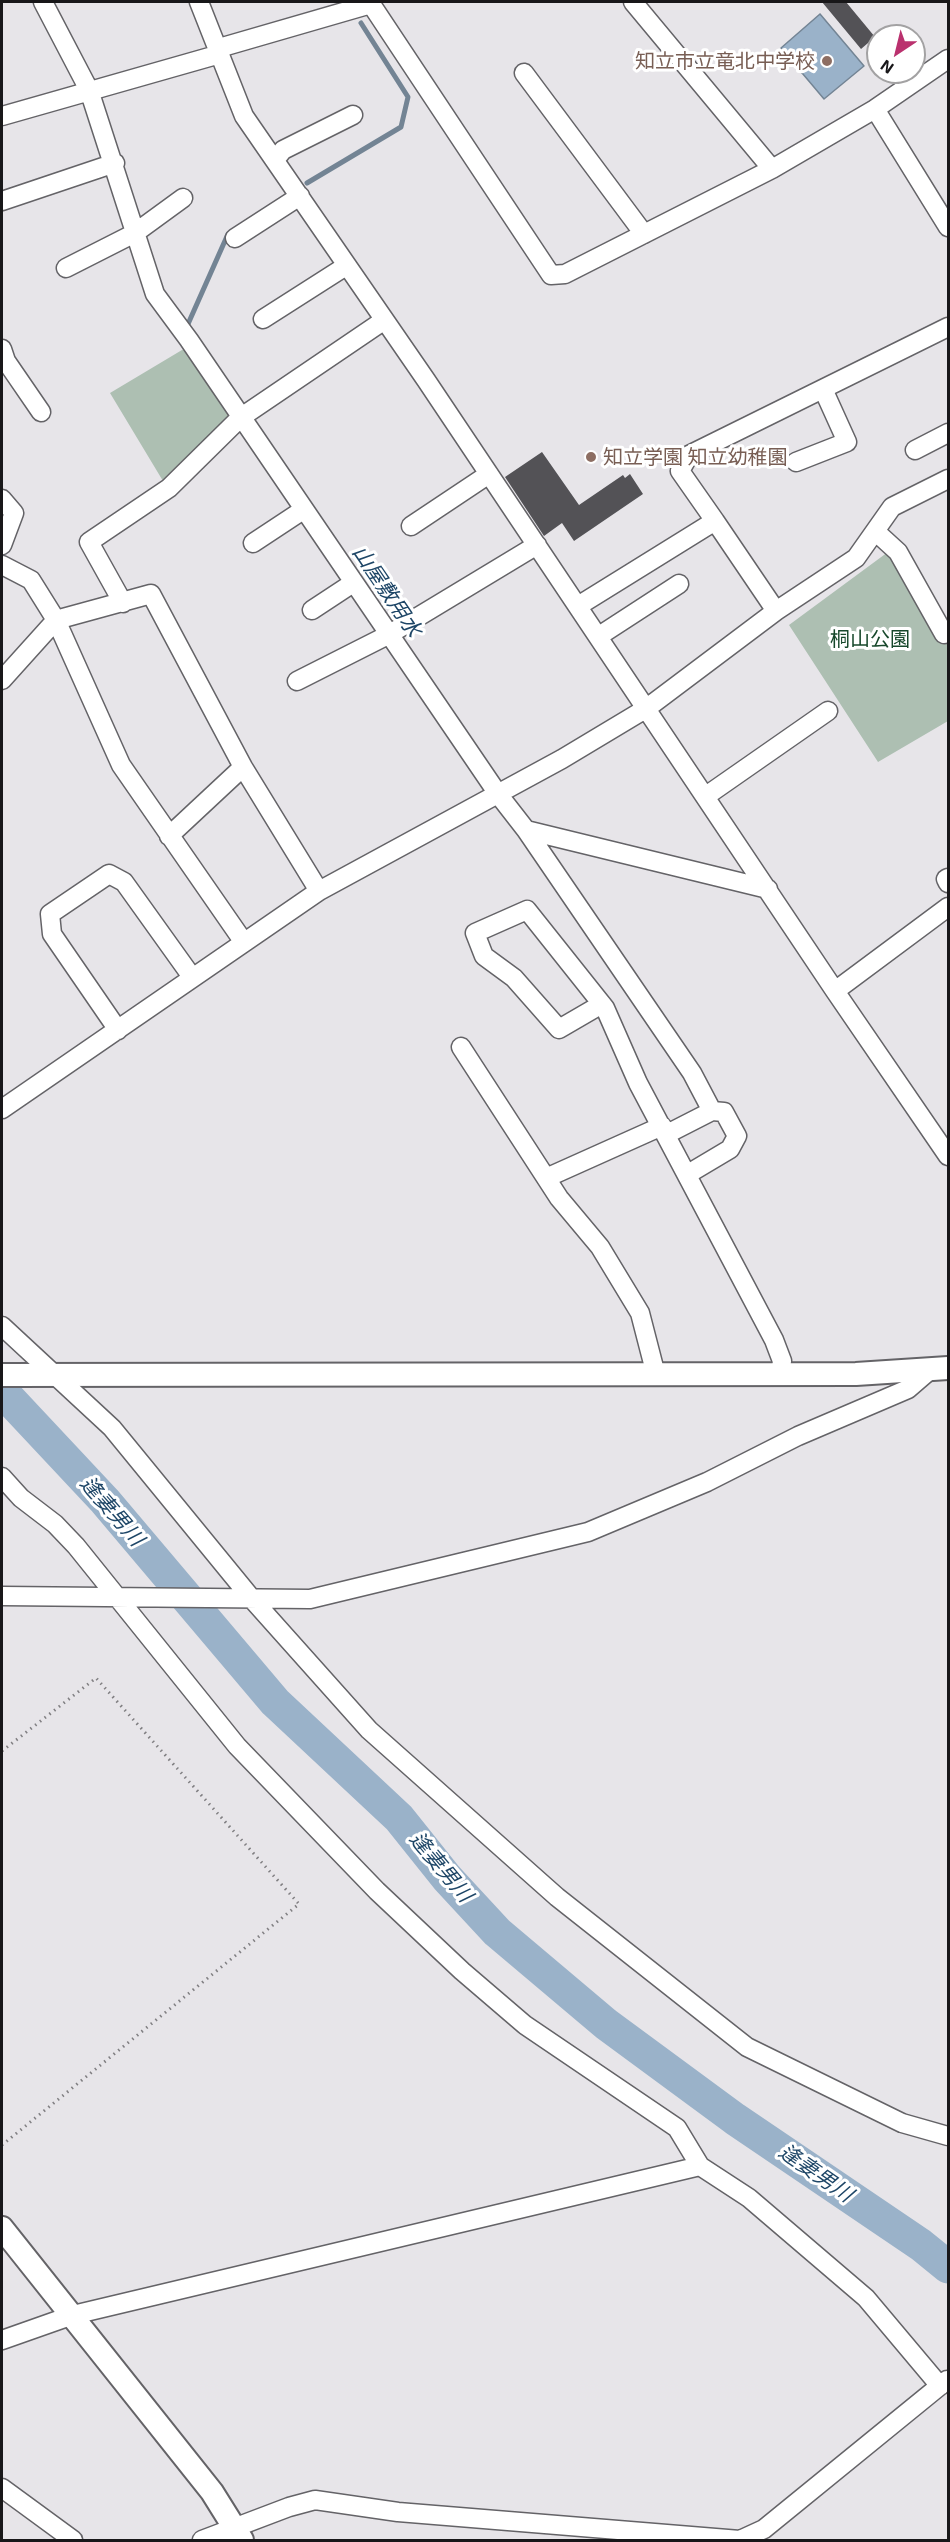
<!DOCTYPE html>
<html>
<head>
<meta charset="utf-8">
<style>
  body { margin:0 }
  #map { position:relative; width:950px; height:2542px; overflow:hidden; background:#e7e5e9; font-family:"Exo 2",sans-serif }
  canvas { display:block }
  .frame { position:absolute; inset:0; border:3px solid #181719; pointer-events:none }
  .north { position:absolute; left:866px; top:24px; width:60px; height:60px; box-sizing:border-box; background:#fff; border:2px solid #a3a2a3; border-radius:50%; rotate:215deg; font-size:16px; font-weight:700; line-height:24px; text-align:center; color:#181719 }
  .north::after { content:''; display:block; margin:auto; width:21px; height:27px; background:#ba316e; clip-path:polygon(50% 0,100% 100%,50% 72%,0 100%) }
</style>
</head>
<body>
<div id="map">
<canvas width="950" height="2542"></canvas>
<div class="frame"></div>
<div class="north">N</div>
</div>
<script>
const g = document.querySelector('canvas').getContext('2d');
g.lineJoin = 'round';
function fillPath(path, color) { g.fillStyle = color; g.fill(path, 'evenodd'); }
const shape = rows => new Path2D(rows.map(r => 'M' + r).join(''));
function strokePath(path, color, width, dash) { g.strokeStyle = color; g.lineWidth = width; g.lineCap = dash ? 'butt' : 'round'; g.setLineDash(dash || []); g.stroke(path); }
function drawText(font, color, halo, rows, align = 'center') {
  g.font = font + ' "Exo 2","Noto Sans JP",sans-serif'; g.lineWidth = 6; g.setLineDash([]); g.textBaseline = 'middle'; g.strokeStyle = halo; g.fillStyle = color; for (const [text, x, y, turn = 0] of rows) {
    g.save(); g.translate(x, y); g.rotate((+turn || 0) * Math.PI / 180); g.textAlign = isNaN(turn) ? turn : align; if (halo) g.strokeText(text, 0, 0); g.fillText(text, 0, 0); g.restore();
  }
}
fillPath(shape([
  [187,347,229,410,229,418,163,481,110,393],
  [888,552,939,641,948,638,948,721,878,762,789,625]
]), '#adbfb2');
const water = shape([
  [820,14,864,66,824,99,781,48,820,14]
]);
fillPath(water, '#9ab2c9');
strokePath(water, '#738494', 1.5);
strokePath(shape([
  [307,183,401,127,408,97,361,23],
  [188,324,228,234]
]), '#738494', 5);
strokePath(shape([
  [2,1391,105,1501,275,1702,399,1818,447,1878,497,1932,606,2024,735,2119,921,2245,948,2267]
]), '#9ab2c9', 33);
fillPath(shape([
  [822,2,846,2,875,37,861,49],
  [542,452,579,505,623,475,625,478,630,474,643,494,574,541,562,523,544,536,505,477]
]), '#535256');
const minor = shape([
  [43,2,89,90,155,294,189,340,498,794,526,830,768,889],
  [199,2,244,116,426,380,835,991,948,1156],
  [633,2,772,169],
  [219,48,371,4,551,275,565,274,772,169,875,109,948,59],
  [524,73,644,234],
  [875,109,948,227],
  [2,116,220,54],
  [275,160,283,150,353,115],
  [2,201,115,163],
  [235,238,300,196],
  [66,268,135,233,183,198],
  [263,319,346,266],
  [2,349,6,361,41,412],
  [915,450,948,433],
  [796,462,847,442,823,389],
  [2,499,14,513,2,545],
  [715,521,680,471,689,455,948,327],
  [411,526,489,474],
  [875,531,898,552,944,634],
  [253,543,303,510],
  [2,565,31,580,56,620,121,765,243,941],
  [123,603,89,542,169,488,240,418,383,321],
  [578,606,715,521,776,611],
  [312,610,353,583],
  [599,636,679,584],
  [2,680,56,620,151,594,243,767,319,891],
  [297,681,388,635,537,545],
  [706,796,828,711],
  [526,830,692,1073,712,1111],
  [169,836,243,767],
  [948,878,946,879,948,883],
  [835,991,948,907],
  [602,1004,559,1029,514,978,484,956,475,933,527,910,605,1008,638,1083,774,1340,782,1361,780,1375],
  [118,1030,52,934,50,914,109,874,124,882,192,977],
  [461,1047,559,1198,600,1247,640,1313,656,1375],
  [2,1109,319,891,562,759,647,708,776,611,856,558,892,507,948,479],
  [667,1134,712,1111,724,1112,737,1136,730,1149,688,1174],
  [546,1178,662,1126],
  [2,1326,112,1428,252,1599,369,1730,557,1897,747,2047,902,2123,948,2136],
  [2,1477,21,1498,55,1524,76,1546,237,1746,377,1891,462,1971,525,2025,677,2128,700,2166,749,2198,866,2298,940,2386],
  [2,1596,310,1599,588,1532,707,1482,798,1436,908,1389,930,1370],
  [2,2340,73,2315,700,2166],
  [2,2488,73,2540],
  [202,2540,289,2507,315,2500,398,2512,740,2540,764,2529,947,2380]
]);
const tertiary = shape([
  [2,1375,856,1374,948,1368],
  [2,2228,212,2492,242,2540]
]);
strokePath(minor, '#646367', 21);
strokePath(tertiary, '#646367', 26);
strokePath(shape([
  [2,1751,96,1678,299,1904,2,2145]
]), '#807f82', 3, [1.5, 4.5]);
strokePath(minor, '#fff', 18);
strokePath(tertiary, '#fff', 22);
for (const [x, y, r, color] of [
  [827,61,6,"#8d6e63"],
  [591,457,6,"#8d6e63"]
]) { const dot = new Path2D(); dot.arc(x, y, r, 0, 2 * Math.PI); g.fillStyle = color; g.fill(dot); strokePath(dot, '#fff', 2); }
drawText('20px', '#785e54', '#fff', [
  ["知立市立竜北中学校",815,61],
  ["知立学園 知立幼稚園",603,457,"left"]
], 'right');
drawText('20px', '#17482b', '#fff', [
  ["桐山公園",870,639]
]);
drawText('italic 21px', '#1e4667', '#fff', [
  ["山屋敷用水",387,591,56],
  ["逢妻男川",112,1511,49],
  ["逢妻男川",441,1867,50],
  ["逢妻男川",816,2173,35]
]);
</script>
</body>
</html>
